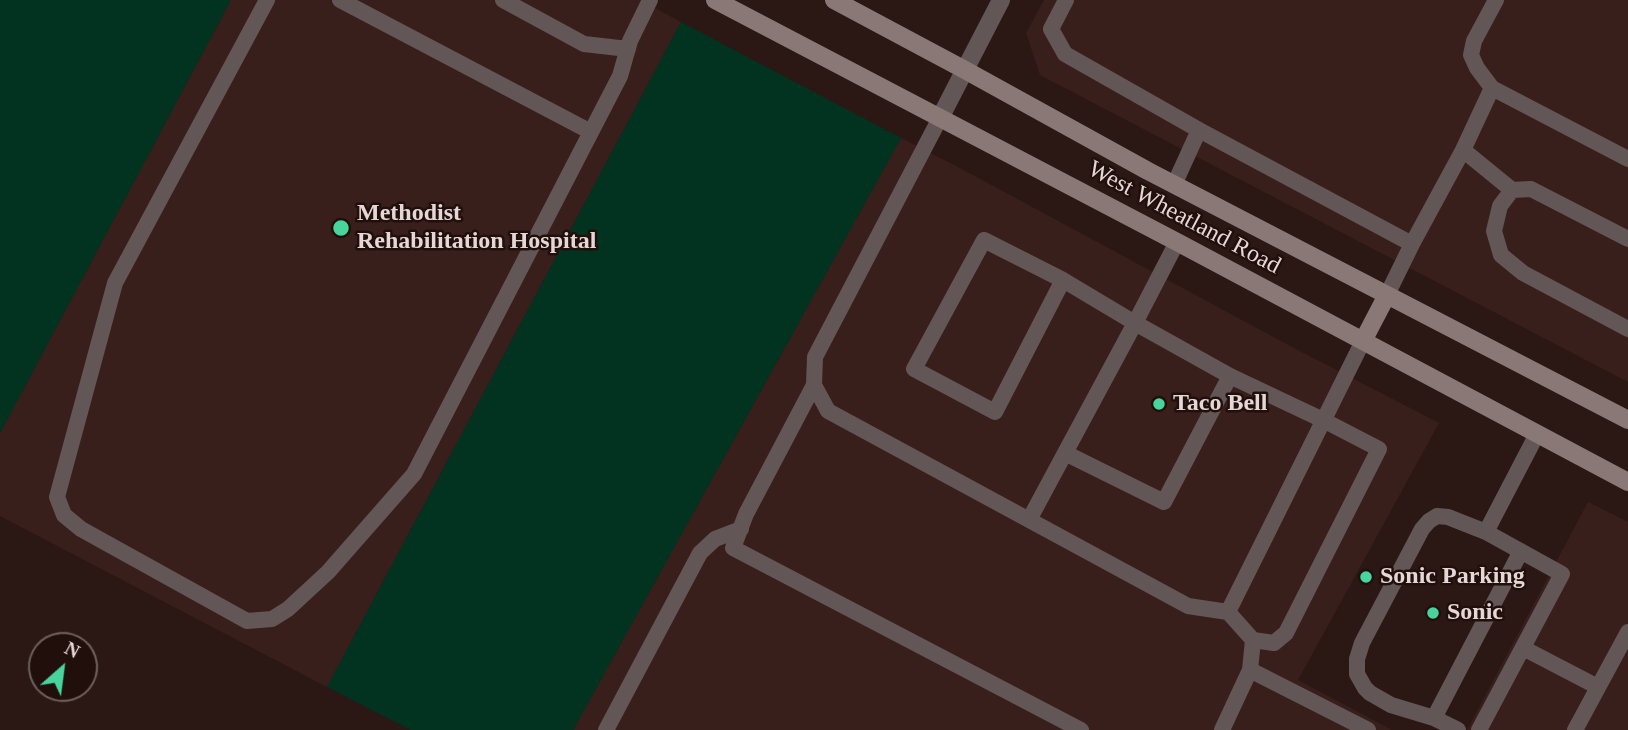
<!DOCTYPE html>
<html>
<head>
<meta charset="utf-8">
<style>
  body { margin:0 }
  #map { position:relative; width:1628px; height:730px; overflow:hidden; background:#2b1815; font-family:"Times New Roman",serif }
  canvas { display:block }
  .north { position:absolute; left:28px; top:632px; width:70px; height:70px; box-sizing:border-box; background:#210f0c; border:2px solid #6f5f5c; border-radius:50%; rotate:28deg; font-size:19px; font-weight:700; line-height:28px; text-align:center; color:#e5d7d5 }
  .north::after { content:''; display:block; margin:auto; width:24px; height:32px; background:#48d49d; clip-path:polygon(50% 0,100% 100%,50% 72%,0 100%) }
</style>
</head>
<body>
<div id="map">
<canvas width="1628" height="730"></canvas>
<div class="north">N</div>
</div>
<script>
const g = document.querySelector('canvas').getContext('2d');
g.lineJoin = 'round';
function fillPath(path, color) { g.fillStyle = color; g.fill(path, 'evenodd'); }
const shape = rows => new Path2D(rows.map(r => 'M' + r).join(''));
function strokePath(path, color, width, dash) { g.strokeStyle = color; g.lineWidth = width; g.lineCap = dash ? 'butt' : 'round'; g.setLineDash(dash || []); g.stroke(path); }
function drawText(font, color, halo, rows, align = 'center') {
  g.font = font + ' "Times New Roman",serif'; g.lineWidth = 5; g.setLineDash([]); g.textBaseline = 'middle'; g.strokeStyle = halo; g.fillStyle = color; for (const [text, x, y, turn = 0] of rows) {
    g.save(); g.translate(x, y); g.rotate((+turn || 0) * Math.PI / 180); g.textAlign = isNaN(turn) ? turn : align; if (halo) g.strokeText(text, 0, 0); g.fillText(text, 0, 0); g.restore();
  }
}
fillPath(shape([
  [231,0,640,0,681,22,327,687,0,516,0,433],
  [1044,0,1628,0,1628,382,1040,75,1026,33],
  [901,138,958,167,1292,347,1439,423,1298,680,1392,730,573,730],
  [1588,502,1628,522,1628,730,1467,730]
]), '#391f1c');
fillPath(shape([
  [0,0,231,0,0,433],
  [681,22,901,138,573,730,411,730,327,687]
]), '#023321');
strokePath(shape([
  [267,0,115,283,57,497,64,515,81,529,247,621,272,619,288,609,328,572,414,474,620,76,630,41,650,0],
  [340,0,591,132],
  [503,0,584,44,628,49],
  [1066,0,1051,29,1065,54,1199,130,1412,244,1387,295],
  [1492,88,1628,159],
  [940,118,815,357,814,385,828,411,1188,606,1228,612],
  [1463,150,1512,190],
  [1174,185,1199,130],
  [1628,239,1531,189,1512,190,1500,206,1494,231,1501,255,1523,273,1628,329],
  [984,240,1063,280,995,412,914,369,984,240],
  [1412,244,1463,150,1492,88,1477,68,1471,55,1474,41,1496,0],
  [1063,280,1135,323,1230,376,1164,502,1065,453,1135,323,1177,242],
  [1363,341,1228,612,1253,640,1250,670,1368,730],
  [1230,376,1323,420,1379,449,1286,633,1274,643,1253,640],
  [814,385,746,514,733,548,1081,730],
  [1029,520,1065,453],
  [1486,532,1537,434],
  [1523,648,1598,687],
  [1434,718,1458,730],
  [606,730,700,553,715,539,741,529],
  [1222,730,1250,670],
  [1479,730,1562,574,1486,532,1448,517,1437,516,1429,521,1422,529,1362,643,1357,659,1357,674,1365,688,1370,693,1391,705,1434,718,1521,551],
  [1575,730,1628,632]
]), '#625756', 16);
strokePath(shape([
  [940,118,1001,0]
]), '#625756', 18);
strokePath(shape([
  [715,0,1177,242,1628,482],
  [834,0,965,70,1148,171,1628,420],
  [1363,341,1387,295]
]), '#897875', 18);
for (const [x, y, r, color] of [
  [341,228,9,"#48d49d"],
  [1159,404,7,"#48d49d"],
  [1366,577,7,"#48d49d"],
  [1433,613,7,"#48d49d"]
]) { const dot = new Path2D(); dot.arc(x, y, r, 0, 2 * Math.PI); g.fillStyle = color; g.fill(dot); strokePath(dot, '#210f0c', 2.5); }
drawText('bold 24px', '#e5d7d5', '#210f0c', [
  ["Methodist",357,214],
  ["Rehabilitation Hospital",357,242],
  ["Taco Bell",1173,404],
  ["Sonic Parking",1380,577],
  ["Sonic",1447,613]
], 'left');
drawText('24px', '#e5d7d5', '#210f0c', [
  ["West Wheatland Road",1184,218,28]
]);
</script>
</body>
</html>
